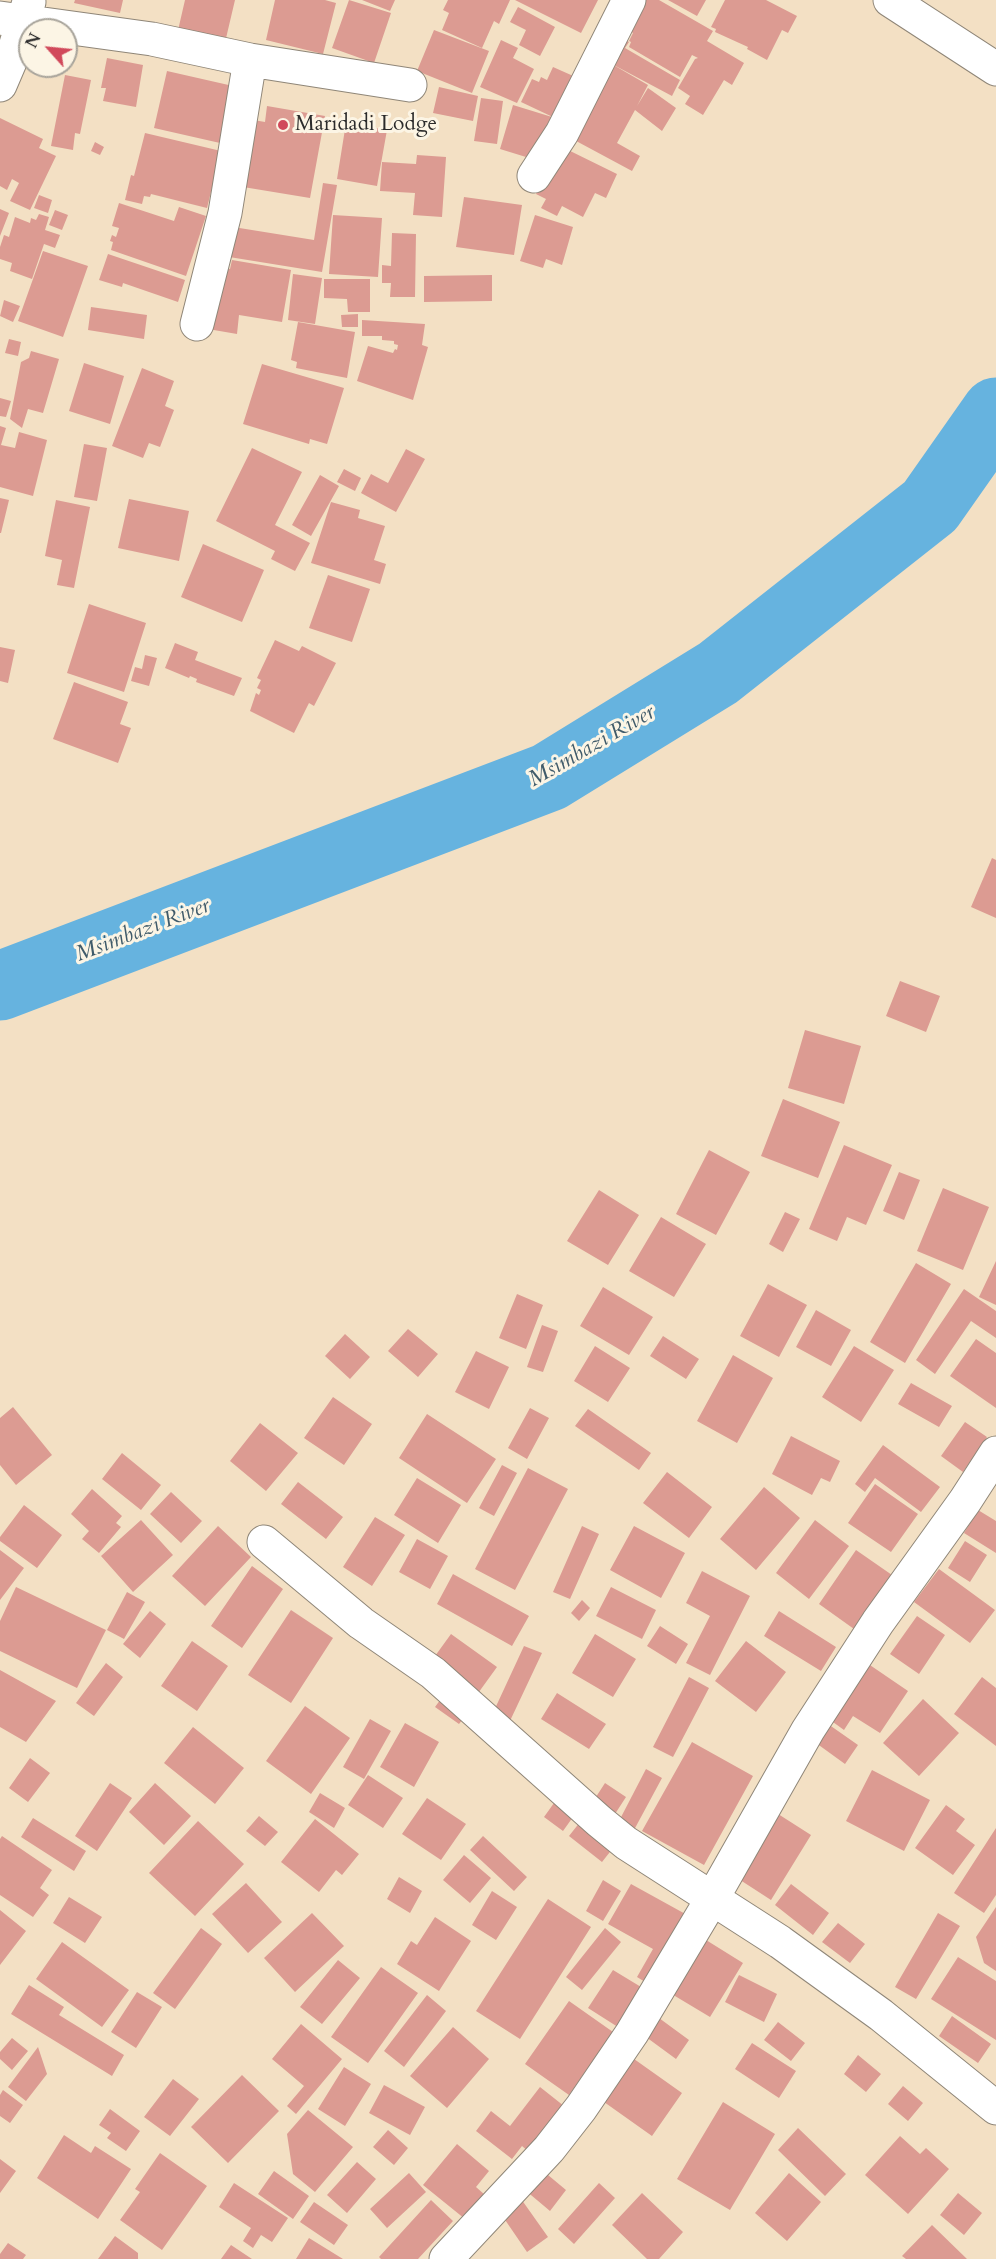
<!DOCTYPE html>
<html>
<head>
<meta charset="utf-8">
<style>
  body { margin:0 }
  #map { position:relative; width:996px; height:2259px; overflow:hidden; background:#f3e0c4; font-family:Cardo,serif }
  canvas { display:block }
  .north { position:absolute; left:18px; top:18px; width:60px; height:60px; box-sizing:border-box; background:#fcf5e5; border:2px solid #a8a49b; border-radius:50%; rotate:297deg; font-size:16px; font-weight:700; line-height:24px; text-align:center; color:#2b2b2b }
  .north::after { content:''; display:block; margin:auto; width:21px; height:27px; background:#d1495b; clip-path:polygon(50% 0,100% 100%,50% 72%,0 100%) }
</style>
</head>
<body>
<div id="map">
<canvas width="996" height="2259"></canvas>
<div class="north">N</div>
</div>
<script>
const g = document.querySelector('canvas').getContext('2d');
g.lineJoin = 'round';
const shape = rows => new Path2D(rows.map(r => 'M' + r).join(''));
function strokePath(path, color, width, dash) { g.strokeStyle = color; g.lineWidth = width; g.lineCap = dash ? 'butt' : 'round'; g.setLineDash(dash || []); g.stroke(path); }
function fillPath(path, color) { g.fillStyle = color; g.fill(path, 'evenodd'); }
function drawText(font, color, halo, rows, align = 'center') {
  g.font = font + ' Cardo,serif'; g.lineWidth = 6; g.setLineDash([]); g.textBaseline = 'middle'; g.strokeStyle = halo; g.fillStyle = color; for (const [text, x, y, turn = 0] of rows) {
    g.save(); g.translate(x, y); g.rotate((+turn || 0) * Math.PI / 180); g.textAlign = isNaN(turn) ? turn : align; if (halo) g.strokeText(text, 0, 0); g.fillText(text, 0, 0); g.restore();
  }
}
strokePath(shape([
  [0,986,549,777,718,673,930,506,996,412]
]), '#66b3df', 69);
fillPath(shape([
  [75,0,123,0,120,13,74,3],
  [185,0,235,0,223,51,176,39],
  [275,0,325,0,336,3,323,54,266,40],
  [349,0,391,13,374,63,332,48],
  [362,0,395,0,390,11],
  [448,0,510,0,499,24,494,21,482,48,442,30,449,13,443,10],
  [515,0,598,0,581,33],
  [645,0,659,0,713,31,707,41,744,63,732,85,724,80,703,115,685,104,690,96,678,88,695,59,698,58,692,55,680,77,629,47,631,42,629,41,633,33,628,29],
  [668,0,706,0,697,16],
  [725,0,766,0,797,16,788,33,782,30,767,60,747,49,748,47,715,32,716,29,711,27],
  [518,7,555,27,540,56,519,45,526,30,510,22],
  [434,30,489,51,472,93,417,71],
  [619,36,629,42,625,48,680,80,672,96,610,63,648,85,637,106,648,88,676,108,662,131,635,110,617,143,640,156,632,171,565,135],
  [501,40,518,48,513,58,534,69,517,103,480,87],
  [107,58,143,65,136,107,103,101,106,88,101,88],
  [553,67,580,79,557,119,521,102,532,79,539,82,541,77,547,80],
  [167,71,233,86,220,143,154,128],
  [65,75,91,80,80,134,75,133,73,150,51,146],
  [439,87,478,96,473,121,433,113],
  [481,98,503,101,497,144,474,141],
  [513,105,552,117,539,161,500,149],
  [267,106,325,116,310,198,231,185,242,118,265,122],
  [0,118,43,139,39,148,56,156,30,210,10,201,19,183,12,179,7,190,0,186],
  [346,123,387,130,377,186,337,179],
  [145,133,221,151,207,208,151,194,150,197,144,196,142,204,125,200,131,175,134,176],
  [95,142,104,147,100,155,91,151],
  [560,146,617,174,606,198,595,193,583,217,562,206,557,216,541,208,546,199,536,194],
  [417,155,446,157,442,217,413,215,415,193,380,191,382,162,416,164],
  [323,183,337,185,322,272,223,256,227,226,314,240],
  [39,195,52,200,48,213,34,208],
  [464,197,522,205,514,255,456,247],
  [119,203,174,221,179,207,206,216,186,276,111,250,113,242,110,241,112,235,116,237,119,228,112,226],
  [0,209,9,213,0,236],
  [55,210,68,215,62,230,49,225],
  [39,214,49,217,45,230,60,235,55,248,44,244,32,279,10,271,12,263,0,259,0,247,4,235,9,237,15,217,30,223,31,218,36,220],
  [333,215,382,218,378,277,329,274],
  [535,215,573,227,562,265,546,259,543,268,520,261],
  [392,233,416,234,415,297,390,297,391,283,382,283,382,265,391,266],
  [43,251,88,266,63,337,18,321],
  [108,254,185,280,178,302,123,283,122,287,99,280],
  [232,260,291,270,282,322,239,315,237,334,208,329,218,267,230,269],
  [293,274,322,278,315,324,288,320],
  [492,275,492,301,424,302,424,276],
  [324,279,370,279,370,312,348,312,347,299,324,298],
  [4,300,20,306,13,322,0,316],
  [91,307,147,315,144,339,88,330],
  [358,314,358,327,342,327,341,315],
  [362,320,425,324,422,345,428,347,413,400,357,381,368,346,393,353,395,349,397,350,398,345,394,344,394,341,382,340,382,336,362,336],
  [298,322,355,332,347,378,296,368,297,362,291,360],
  [9,339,21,342,18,356,5,353],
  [31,351,59,359,43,413,28,409,22,428,10,419,21,362,29,358],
  [84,363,124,376,110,424,69,411],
  [262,364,344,388,327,444,310,439,309,444,243,424],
  [142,368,174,381,165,406,174,410,160,447,149,443,143,458,112,446],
  [0,398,11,401,6,417,0,416],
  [0,426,6,428,1,445,15,448,19,432,47,440,33,496,0,487],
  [84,444,107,448,97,501,74,497],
  [252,448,302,472,275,525,310,543,295,571,271,559,275,551,216,521],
  [406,449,425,459,396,512,361,493,371,474,388,483],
  [344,469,361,478,355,491,337,482],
  [320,475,339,486,311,536,292,525],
  [0,498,9,500,1,533,0,533],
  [129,499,189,511,179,561,118,548],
  [56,500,90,507,74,588,57,585,62,560,45,556],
  [331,502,360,510,358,518,385,526,374,560,386,564,380,584,311,563],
  [203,544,264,570,242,622,181,597],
  [328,575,370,589,352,642,309,628],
  [89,604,146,623,124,692,67,673],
  [275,640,299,651,302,646,336,663,314,706,309,703,294,733,250,711,256,693,259,695,261,690,257,688,261,680,257,678],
  [175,643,198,652,195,660,242,678,234,696,196,682,197,679,190,676,189,678,165,668],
  [0,647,15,650,8,683,0,681],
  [145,655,157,658,149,686,131,681,135,667,142,669],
  [74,682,128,702,120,724,131,728,118,763,53,739],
  [992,858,996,860,996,918,971,907],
  [900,981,940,996,926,1032,886,1016],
  [805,1030,861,1046,844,1104,788,1088],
  [783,1099,840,1122,818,1178,761,1156],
  [844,1145,892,1165,866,1225,847,1217,837,1241,809,1229],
  [709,1150,750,1172,716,1235,676,1214],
  [899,1172,920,1180,904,1220,883,1211],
  [943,1188,989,1207,963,1270,917,1251],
  [599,1190,639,1215,608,1265,567,1241],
  [785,1212,800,1219,783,1252,769,1244],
  [661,1217,706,1244,674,1297,629,1271],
  [996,1261,996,1305,979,1297],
  [916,1263,951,1284,905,1363,870,1342],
  [768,1284,807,1305,779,1357,740,1336],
  [603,1287,653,1317,629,1355,580,1326],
  [964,1289,996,1311,996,1338,971,1321,935,1374,916,1360],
  [517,1294,543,1305,526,1349,499,1338],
  [816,1310,851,1330,831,1366,796,1347],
  [542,1325,558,1331,543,1372,527,1367],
  [408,1329,438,1354,418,1377,388,1351],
  [345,1334,370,1357,350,1379,325,1356],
  [663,1336,699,1359,686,1379,650,1356],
  [976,1339,996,1353,996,1408,950,1376],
  [595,1346,630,1368,608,1402,574,1381],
  [854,1346,894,1370,861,1422,822,1397],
  [476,1351,509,1367,489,1409,455,1392],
  [733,1355,773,1378,737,1443,697,1421],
  [911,1383,952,1406,939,1427,898,1404],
  [333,1397,372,1424,344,1465,304,1438],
  [13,1407,52,1455,16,1485,0,1465,0,1418],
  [530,1408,549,1418,527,1459,508,1448],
  [588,1409,651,1453,639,1470,575,1426],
  [427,1414,496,1459,467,1503,399,1458],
  [965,1422,987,1437,963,1472,941,1456],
  [260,1423,298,1453,266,1491,230,1461],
  [791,1436,840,1461,830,1482,821,1478,812,1495,772,1474],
  [883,1445,940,1487,921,1512,875,1478,865,1492,855,1484],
  [122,1453,161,1485,141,1510,102,1479],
  [502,1465,517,1473,494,1516,479,1508],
  [528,1468,568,1489,515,1590,475,1569],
  [667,1472,712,1507,689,1538,643,1503],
  [417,1478,461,1505,438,1543,394,1515],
  [298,1482,343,1517,326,1539,281,1504],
  [875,1484,918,1514,891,1552,848,1523],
  [764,1487,800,1518,756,1570,720,1539],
  [92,1489,122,1516,116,1523,121,1527,99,1553,82,1539,89,1531,71,1514],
  [171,1492,202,1521,181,1543,150,1514],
  [24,1505,62,1535,37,1568,0,1541,0,1537],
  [978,1510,996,1521,996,1553,964,1533],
  [375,1517,405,1535,372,1586,343,1567],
  [141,1520,173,1555,133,1592,101,1556],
  [815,1520,849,1546,809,1599,776,1573],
  [218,1526,251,1557,205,1606,172,1576],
  [582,1526,599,1534,570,1599,553,1592],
  [634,1526,685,1553,661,1598,610,1570],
  [417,1539,448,1556,430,1589,399,1572],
  [965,1541,987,1555,970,1582,948,1568],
  [0,1550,24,1568,0,1600],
  [856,1550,892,1575,854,1629,819,1604],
  [252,1566,283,1589,242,1648,211,1626],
  [939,1569,995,1610,970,1643,914,1602],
  [702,1571,750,1596,710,1675,686,1663,710,1616,686,1603],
  [453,1574,529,1616,512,1646,437,1604],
  [16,1587,106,1630,77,1688,0,1651,0,1621],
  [611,1587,656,1610,642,1639,596,1616],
  [127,1592,145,1602,124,1639,107,1630],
  [582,1600,590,1608,579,1621,571,1613],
  [291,1610,333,1638,291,1703,248,1675],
  [150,1611,166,1624,140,1658,123,1644],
  [779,1611,836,1647,821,1671,764,1636],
  [917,1616,945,1635,919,1674,890,1654],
  [660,1626,688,1644,676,1664,647,1646],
  [451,1634,497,1667,476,1696,430,1663],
  [595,1634,636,1659,613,1697,572,1673],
  [192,1641,228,1666,197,1711,161,1686],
  [746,1641,786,1672,756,1712,715,1681],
  [524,1646,542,1653,509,1723,492,1715],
  [864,1661,908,1691,880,1733,853,1716,844,1730,826,1717],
  [106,1663,123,1677,94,1716,76,1703],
  [0,1670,56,1701,26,1742,0,1727],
  [689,1677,709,1688,673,1757,653,1747],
  [982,1677,996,1688,996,1746,954,1714],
  [446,1692,470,1710,459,1724,435,1707],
  [557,1693,606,1724,589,1749,541,1719],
  [923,1699,959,1733,919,1776,883,1743],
  [305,1706,350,1738,311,1794,266,1761],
  [370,1719,391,1731,364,1779,343,1767],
  [405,1723,439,1742,414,1787,380,1767],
  [828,1724,858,1745,845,1764,816,1743],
  [193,1727,244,1768,215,1804,164,1763],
  [692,1742,753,1776,704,1865,642,1831],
  [30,1758,50,1773,28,1802,9,1788],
  [646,1769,662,1778,634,1830,619,1821],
  [872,1770,930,1800,904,1851,846,1821],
  [368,1775,403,1798,383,1828,348,1805],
  [110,1783,132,1798,97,1851,75,1836],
  [155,1783,191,1816,164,1845,129,1812],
  [605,1783,626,1797,615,1814,594,1800],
  [320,1793,345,1808,334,1828,309,1812],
  [559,1796,578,1810,563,1831,544,1817],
  [427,1798,466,1824,441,1860,402,1834],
  [946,1805,965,1819,956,1831,975,1845,953,1875,915,1848],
  [775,1812,811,1835,771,1900,734,1876],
  [259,1816,278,1832,265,1846,246,1831],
  [584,1817,617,1843,602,1862,569,1836],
  [33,1818,86,1851,74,1871,21,1837],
  [315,1819,359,1854,342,1875,336,1870,319,1892,281,1862],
  [198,1821,244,1864,195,1916,149,1873],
  [996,1828,996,1895,984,1913,954,1893],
  [2,1836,52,1870,40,1888,49,1895,33,1917,0,1895,0,1839],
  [483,1836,527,1877,514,1891,470,1850],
  [464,1855,491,1878,470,1903,443,1880],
  [399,1877,422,1891,410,1913,387,1899],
  [603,1880,621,1891,603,1921,586,1911],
  [246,1883,282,1922,248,1953,212,1914],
  [631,1884,689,1916,650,1985,637,1977,653,1949,608,1924],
  [791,1884,829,1913,813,1935,775,1905],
  [492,1891,517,1907,496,1940,472,1925],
  [69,1897,102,1917,85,1943,53,1923],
  [548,1899,591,1927,520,2039,476,2011],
  [996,1907,996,1971,984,1963,976,1937],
  [0,1910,26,1931,0,1965],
  [312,1913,344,1946,295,1992,264,1958],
  [938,1913,960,1926,916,1999,895,1987],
  [435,1917,471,1941,439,1991,397,1964,411,1941,417,1945],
  [838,1923,865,1944,850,1963,822,1942],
  [201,1928,222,1944,175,2009,153,1993],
  [605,1928,621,1942,582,1990,566,1977],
  [698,1935,743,1963,710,2017,665,1990],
  [62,1942,129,1990,102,2027,36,1979],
  [958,1957,996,1981,996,2040,931,1999],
  [338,1960,360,1978,322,2024,300,2007],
  [381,1967,418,1993,368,2063,331,2037],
  [613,1970,646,1990,621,2029,588,2008],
  [739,1975,777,1994,764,2022,725,2002],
  [29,1985,64,2007,59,2015,124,2055,112,2076,11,2014],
  [137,1992,162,2007,136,2048,111,2032],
  [427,1995,446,2011,404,2067,384,2051],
  [569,2001,613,2032,569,2095,525,2064],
  [952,2016,991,2044,978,2063,939,2036],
  [659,2018,689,2040,676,2059,646,2037],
  [778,2022,805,2043,791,2061,764,2040],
  [301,2024,342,2059,296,2114,287,2106,304,2086,272,2059],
  [453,2027,489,2059,447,2108,410,2076],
  [12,2038,28,2051,12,2070,0,2059,0,2052],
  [752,2043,796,2071,779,2098,735,2069],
  [38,2047,47,2074,26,2101,8,2087],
  [627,2054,682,2093,652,2136,597,2097],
  [858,2055,881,2074,866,2092,844,2074],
  [344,2067,371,2084,345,2126,318,2109],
  [242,2075,279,2111,228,2163,191,2127],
  [173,2079,199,2099,170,2136,144,2117],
  [384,2085,425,2107,410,2135,369,2113],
  [903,2086,923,2103,908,2121,888,2104],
  [540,2087,564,2106,529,2152,522,2146,512,2159,476,2131,491,2111,510,2126],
  [3,2090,23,2105,10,2123,0,2116,0,2095],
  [723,2102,775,2134,730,2210,677,2179],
  [110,2109,140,2131,126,2151,107,2138,111,2133,99,2125],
  [308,2110,353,2147,315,2192,293,2174,287,2134],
  [798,2128,846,2174,825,2196,778,2150],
  [388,2130,408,2148,394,2165,373,2147],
  [64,2135,91,2153,95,2146,131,2169,98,2219,37,2178],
  [900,2136,920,2154,926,2148,949,2169,908,2214,865,2175],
  [457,2144,489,2171,476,2187,485,2195,465,2219,423,2185],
  [160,2153,207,2186,162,2250,120,2220,140,2192,135,2189],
  [0,2159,16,2171,0,2193],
  [357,2162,376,2179,347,2213,327,2195],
  [542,2170,566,2190,550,2211,525,2190],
  [274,2171,309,2196,293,2219,258,2194],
  [409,2173,426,2192,387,2228,370,2209],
  [789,2173,821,2202,787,2241,755,2213],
  [234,2183,288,2218,272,2242,261,2235,253,2248,243,2241,251,2228,219,2207],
  [599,2183,615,2198,574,2244,558,2229],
  [642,2193,683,2232,659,2259,647,2259,612,2225],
  [958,2193,982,2213,964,2235,940,2215],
  [519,2196,548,2237,527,2252,499,2211],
  [431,2200,453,2221,418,2259,381,2259,379,2257],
  [314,2202,348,2225,334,2245,300,2222],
  [932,2225,967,2259,906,2259,902,2256],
  [115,2236,138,2253,138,2259,98,2259],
  [309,2238,343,2259,296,2259],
  [8,2243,26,2255,23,2259,0,2259,0,2254],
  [231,2245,252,2259,221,2259]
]), '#dc9b92');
const minor = shape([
  [890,0,996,69],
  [0,18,152,39,250,60,410,85],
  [0,85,12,57,29,2],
  [534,176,562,133,629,0],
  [197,324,225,213,250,60],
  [264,1542,361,1623,433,1673,599,1821,626,1843,780,1942,881,2015,996,2108],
  [446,2259,549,2149,581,2108,632,2033,712,1899,808,1730,878,1622,965,1501,996,1453]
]);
strokePath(minor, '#8f8678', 35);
strokePath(minor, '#fff', 33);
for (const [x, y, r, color] of [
  [283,125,6,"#d1495b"]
]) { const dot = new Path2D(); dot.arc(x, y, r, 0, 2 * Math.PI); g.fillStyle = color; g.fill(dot); strokePath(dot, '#fcf5e5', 2); }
drawText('21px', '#2b2b2b', '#fcf5e5', [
  ["Maridadi Lodge",295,125]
], 'left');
drawText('italic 22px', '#405b6a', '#fcf5e5', [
  ["Msimbazi River",592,747,-30],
  ["Msimbazi River",143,931,-21]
]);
</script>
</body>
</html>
